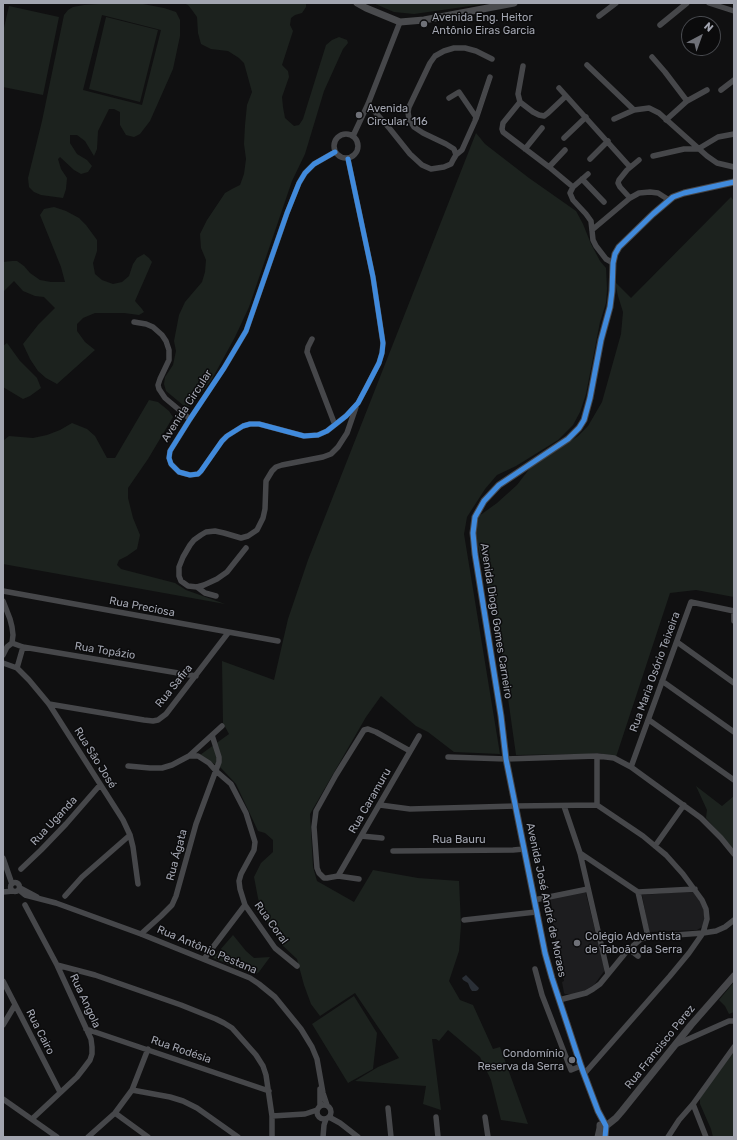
<!DOCTYPE html>
<html>
<head>
<meta charset="utf-8">
<style>
  body { margin:0 }
  #map { position:relative; width:737px; height:1140px; overflow:hidden; background:#101011; font-family:Rubik,sans-serif }
  canvas { display:block }
  .frame { position:absolute; inset:0; border:4px solid #a2a5b0; pointer-events:none }
  .north { position:absolute; left:681px; top:16px; width:40px; height:40px; box-sizing:border-box; background:#0b0b0c; border:1px solid #47494e; border-radius:50%; rotate:41deg; font-size:11px; font-weight:700; line-height:16px; text-align:center; color:#a2a5b0 }
  .north::after { content:''; display:block; margin:auto; width:14px; height:18px; background:#6f7178; clip-path:polygon(50% 0,100% 100%,50% 72%,0 100%) }
</style>
</head>
<body>
<div id="map">
<canvas width="737" height="1140"></canvas>
<div class="frame"></div>
<div class="north">N</div>
</div>
<script>
const g = document.querySelector('canvas').getContext('2d');
g.lineJoin = 'round';
function fillPath(path, color) { g.fillStyle = color; g.fill(path, 'evenodd'); }
const shape = rows => new Path2D(rows.map(r => 'M' + r).join(''));
function strokePath(path, color, width, dash) { g.strokeStyle = color; g.lineWidth = width; g.lineCap = dash ? 'butt' : 'round'; g.setLineDash(dash || []); g.stroke(path); }
function drawText(font, color, halo, rows, align = 'center') {
  g.font = font + ' Rubik,sans-serif'; g.lineWidth = 3; g.setLineDash([]); g.textBaseline = 'middle'; g.strokeStyle = halo; g.fillStyle = color; for (const [text, x, y, turn = 0] of rows) {
    g.save(); g.translate(x, y); g.rotate((+turn || 0) * Math.PI / 180); g.textAlign = isNaN(turn) ? turn : align; if (halo) g.strokeText(text, 0, 0); g.fillText(text, 0, 0); g.restore();
  }
}
fillPath(shape([
  [585,890,605,970,594,985,584,991,575,994,565,994,564,993,562,982,564,981,551,916,553,914,550,898],
  [693,891,699,899,703,908,705,921,702,927,697,930,649,932,642,895]
]), '#1d1d1f');
fillPath(shape([
  [115,3,143,4,164,8,176,12,180,20,180,36,173,69,150,121,140,134,134,137,126,135,120,125,120,112,114,109,109,109,98,131,97,149,94,156,85,141,77,135,70,135,70,143,77,154,87,160,92,166,88,172,81,174,74,170,60,157,58,159,61,169,67,178,66,189,63,198,41,195,34,192,29,187,28,178,42,121,64,15,68,10,73,7,84,5],
  [102,15,161,30,142,105,83,90],
  [183,3,306,3,306,7,302,13,295,15,291,18,290,25,293,31,282,65,288,71,289,77,282,97,283,107,285,118,294,126,299,125,303,119,326,45,332,40,339,37,347,40,348,43,343,49,324,91,305,154,292,181,249,307,235,337,211,381,189,407,183,405,166,391,164,384,165,377,173,365,176,351,174,341,179,315,185,302,202,282,205,272,206,260,201,248,200,234,207,220,225,193,232,189,240,185,244,174,246,159,244,144,245,125,247,105,252,92,244,63,239,58,228,51,211,49,201,44,198,33,197,17,192,10,188,5],
  [373,3,491,3,414,14,394,12],
  [9,6,59,17,43,95,3,87,3,32],
  [106,17,158,30,140,102,89,89],
  [476,133,485,144,529,178,576,211,583,224,591,244,600,261,606,268,607,289,606,303,600,322,586,394,580,412,573,425,558,440,516,466,497,475,485,489,467,517,464,534,500,754,454,752,428,732,416,726,381,696,366,717,310,814,313,867,317,881,354,902,373,870,418,878,459,881,461,925,459,951,449,981,460,1000,473,1005,493,1049,500,1047,528,1124,501,1120,491,1080,480,1057,448,1030,439,1041,436,1039,432,1039,441,1110,423,1104,426,1086,355,1081,378,1067,399,1058,355,993,320,1016,311,1004,304,985,297,959,282,945,263,915,258,898,254,877,261,863,273,852,273,840,265,833,258,831,236,784,221,768,200,755,229,734,223,723,222,661,274,680,288,619,308,560],
  [731,197,734,201,734,597,696,590,670,593,616,757,599,753,589,754,516,755,499,634,475,534,479,516,497,503,517,485,530,468,578,436,588,426,602,402,621,334,623,312,618,296,615,282,631,298],
  [54,207,66,211,79,218,86,225,97,240,97,251,93,263,95,274,102,280,113,284,122,282,129,276,133,264,137,258,144,254,149,258,152,262,135,301,142,309,144,312,139,315,124,313,95,313,83,318,77,324,77,331,85,342,95,350,57,384,46,378,38,371,30,359,23,344,38,325,55,308,44,297,35,296,23,291,14,281,3,292,3,262,12,261,17,261,24,266,30,273,40,280,51,282,65,282,61,267,40,215,44,209],
  [7,343,20,361,37,378,41,388,30,396,23,399,3,387,3,346],
  [149,400,158,402,169,411,173,417,148,459,128,488,128,498,133,518,140,535,137,549,127,556,119,560,117,565,121,569,175,583,186,590,225,604,3,564,3,441,9,436,33,438,47,435,60,430,72,423,87,429,95,436,107,458,115,458],
  [696,786,722,806,734,796,734,850,706,818,707,810],
  [233,935,246,951,254,958,270,957,259,972,256,974,247,969,240,969,213,958],
  [734,982,734,1012,729,1014,725,1006,719,1000],
  [354,996,377,1033,373,1069,348,1083,312,1024],
  [734,1050,734,1137,713,1137,711,1129,700,1104,700,1098]
]), '#1c221e');
fillPath(shape([
  [466,975,479,988,478,990,476,991,472,991,470,988,468,983,463,980,462,978]
]), '#2a2f36');
strokePath(shape([
  [709,3,734,11],
  [599,16,616,3],
  [660,25,687,3],
  [652,57,665,72,687,101],
  [587,65,634,110],
  [523,66,518,94,520,102,533,112,539,115,544,116,548,113,566,96],
  [559,88,630,167],
  [721,90,734,80],
  [449,98,459,92,476,117,475,121,462,150,456,155],
  [520,102,503,123,502,129,503,132,549,167,573,187],
  [368,104,390,129,410,154,422,165,431,169,444,167,451,164,453,160,456,155,454,149,446,144,423,133,414,127,409,119,408,112,409,107,430,63,435,56,444,51,454,48,465,48,476,51,492,59],
  [476,119,490,77],
  [614,119,634,110,649,108,659,113,707,156,717,163,734,167],
  [666,120,687,101,707,90],
  '334 146a12 12 0 1 1 24 0a12 12 0 1 1-24 0Z',
  [353,136,368,104,400,22],
  [564,138,586,117],
  [525,149,542,128],
  [335,152,314,164,305,173,299,183,287,213,246,331,224,368,190,419,170,451,169,458,171,464,179,472,190,475,198,474,201,471,222,441,227,436,243,426,250,424,259,424,304,436,318,435,327,431,346,416,358,403,366,388,379,363,382,353,383,343,373,277,348,159],
  [653,156,684,149,698,149,718,137,734,134],
  [590,159,608,141],
  [549,167,565,150],
  [588,174,573,187,570,193,573,200,586,214,591,221,593,240,596,246,606,259,613,263],
  [582,179,604,202],
  [630,198,620,187,618,183,619,180,627,170,639,160],
  [592,230,630,198,639,193,650,192,658,193,669,200],
  [134,322,146,324,153,327,162,335,166,341,169,350,169,360,160,379,158,385,159,389,165,398,190,419],
  [312,339,308,347,307,352,335,425],
  [246,548,227,572,217,579,204,585,197,587,188,586,181,581,179,576,179,567,183,557,190,545,194,540,201,535,206,532,215,531,224,533,241,538,248,536,257,530,263,518,265,509,266,481,272,471,276,467,282,465,323,457,331,454,338,447,347,433,356,407],
  [197,587,205,593,216,596],
  [3,591,278,641],
  [3,601,10,619,12,627,13,635,12,643,7,647,3,655],
  [734,611,734,621],
  [677,642,734,683],
  [12,643,23,647,196,676],
  [3,663,17,668,29,680,49,704,123,820,130,835,133,847,138,884],
  [17,668,23,647],
  [662,681,734,732],
  [49,704,144,720,153,721,158,720,166,714,228,633],
  [649,720,734,780],
  [189,756,222,726],
  [597,756,597,805],
  [448,757,506,759,597,756,606,757,614,758,631,767,701,818,721,838,734,854],
  [128,766,150,768,162,768,172,765,189,756,198,756,209,763,216,771,231,784,246,813,255,842,254,850,241,874,239,881,240,889,245,905,275,948,297,966],
  [631,767,691,602,734,611],
  [380,805,410,809,516,806,597,805,643,836,655,846,666,855,683,874,702,900,706,909,707,919,703,933,689,953,670,976,584,1074],
  [564,806,580,853,608,974],
  [361,836,382,838],
  [655,846,684,805],
  [393,851,513,850,524,849],
  [580,853,638,892,695,889],
  [3,858,12,884],
  [21,869,41,850,66,824,100,785],
  [338,876,419,736],
  [359,879,338,876,327,878,324,878,319,873,317,868,314,827,316,811,336,775,364,730,368,729,376,732,410,751],
  '10.5 887a4.5 4.5 0 1 1 9 0a4.5 4.5 0 1 1-9 0Z',
  [20,888,37,897],
  [19,890,25,895,56,903,141,934,250,978,259,984,275,997,301,1029,312,1047,317,1059,323,1093,327,1105],
  [3,892,13,891],
  [638,892,648,937],
  [65,896,82,877,130,835],
  [534,900,588,889],
  [25,905,57,965,91,1039,92,1047,92,1054,90,1060,84,1068,77,1077,32,1119],
  [464,920,536,912],
  [141,934,161,916,172,905,176,896,196,824,219,762,219,757,212,735],
  [629,949,638,956],
  [204,959,245,905],
  [57,965,95,975,181,1005,216,1019,224,1023,232,1028,256,1055,263,1066,266,1075,272,1116,272,1137],
  [535,969,542,995,571,1070,581,1066],
  [3,981,60,1092],
  [559,1000,586,993,593,989,600,984,627,951,641,939,648,937,703,933,716,931,725,927,734,920],
  [3,1025,15,1005],
  [86,1029,269,1091],
  [675,1045,729,1021,734,1021],
  [320,1089,320,1106],
  [132,1090,170,1097,183,1101,197,1108,238,1137],
  [3,1099,57,1137],
  [693,1104,706,1137],
  '317 1112a7 7 0 1 1 14 0a7 7 0 1 1-14 0Z',
  [388,1108,391,1137],
  [115,1113,148,1137],
  [272,1116,305,1114,317,1110],
  [329,1117,340,1123,358,1137],
  [436,1117,438,1137],
  [485,1117,488,1137],
  [88,1137,115,1113,132,1090,148,1049],
  [323,1137,324,1125,326,1119],
  [668,1137,679,1120,693,1104,734,1047]
]), '#46474a', 5.5);
strokePath(shape([
  [600,1128,606,1126,616,1118,622,1111,691,1025,734,976],
  [598,1137,600,1128,600,1125],
  [605,1137,606,1126,598,1111,581,1066,552,978,545,953,506,759,501,716,475,554,473,533,475,517,484,501,499,485,568,439,579,428,584,420,590,398,601,340,610,307,612,291,613,263,615,254,619,247,653,214,673,197,684,193,734,182]
]), '#46474a', 7);
strokePath(shape([
  [357,3,366,8,400,22,424,20,514,3]
]), '#4a4b4e', 7);
strokePath(shape([
  [335,152,314,164,305,173,299,183,287,213,246,331,224,368,190,419,170,451,169,458,171,464,179,472,190,475,198,474,201,471,222,441,227,436,243,426,250,424,259,424,304,436,318,435,327,431,346,416,358,403,366,388,379,363,382,353,383,343,373,277,348,159],
  [605,1137,606,1126,598,1111,581,1066,552,978,545,953,506,759,501,716,475,554,473,533,475,517,484,501,499,485,568,439,579,428,584,420,590,398,601,340,610,307,612,291,613,263,615,254,619,247,653,214,673,197,684,193,734,182]
]), '#408adc', 5);
for (const [x, y, r, color] of [
  [424,24,4,"#6f7178"],
  [359,115,4,"#6f7178"],
  [577,943,4,"#6f7178"],
  [572,1060,4,"#6f7178"]
]) { const dot = new Path2D(); dot.arc(x, y, r, 0, 2 * Math.PI); g.fillStyle = color; g.fill(dot); strokePath(dot, '#0b0b0c', 1.5); }
drawText('11px', '#a2a5b0', '#0b0b0c', [
  ["Avenida Eng. Heitor",432,18],
  ["Antônio Eiras Garcia",432,31],
  ["Avenida",367,109],
  ["Circular, 116",367,122],
  ["Colégio Adventista",585,937],
  ["de Taboão da Serra",585,950],
  ["Condomínio",564,1054,"right"],
  ["Reserva da Serra",564,1067,"right"]
], 'left');
drawText('11px', '#a2a5b0', '#0b0b0c', [
  ["Avenida Circular",187,406,-57],
  ["Rua Preciosa",142,607,11],
  ["Avenida Diogo Gomes Carneiro",496,621,81],
  ["Rua Topázio",105,651,9],
  ["Rua Maria Osório Teixeira",655,672,-70],
  ["Rua Safira",174,686,-51],
  ["Rua São José",95,758,58],
  ["Rua Caramuru",370,801,-60],
  ["Rua Uganda",54,821,-47],
  ["Rua Bauru",459,840],
  ["Rua Ágata",177,855,-75],
  ["Avenida José André de Moraes",546,900,78],
  ["Rua Coral",271,923,54],
  ["Rua Antônio Pestana",207,950,23],
  ["Rua Angola",85,1001,65],
  ["Rua Cairo",40,1032,63],
  ["Rua Francisco Perez",660,1047,-51],
  ["Rua Rodésia",181,1050,19]
]);
</script>
</body>
</html>
